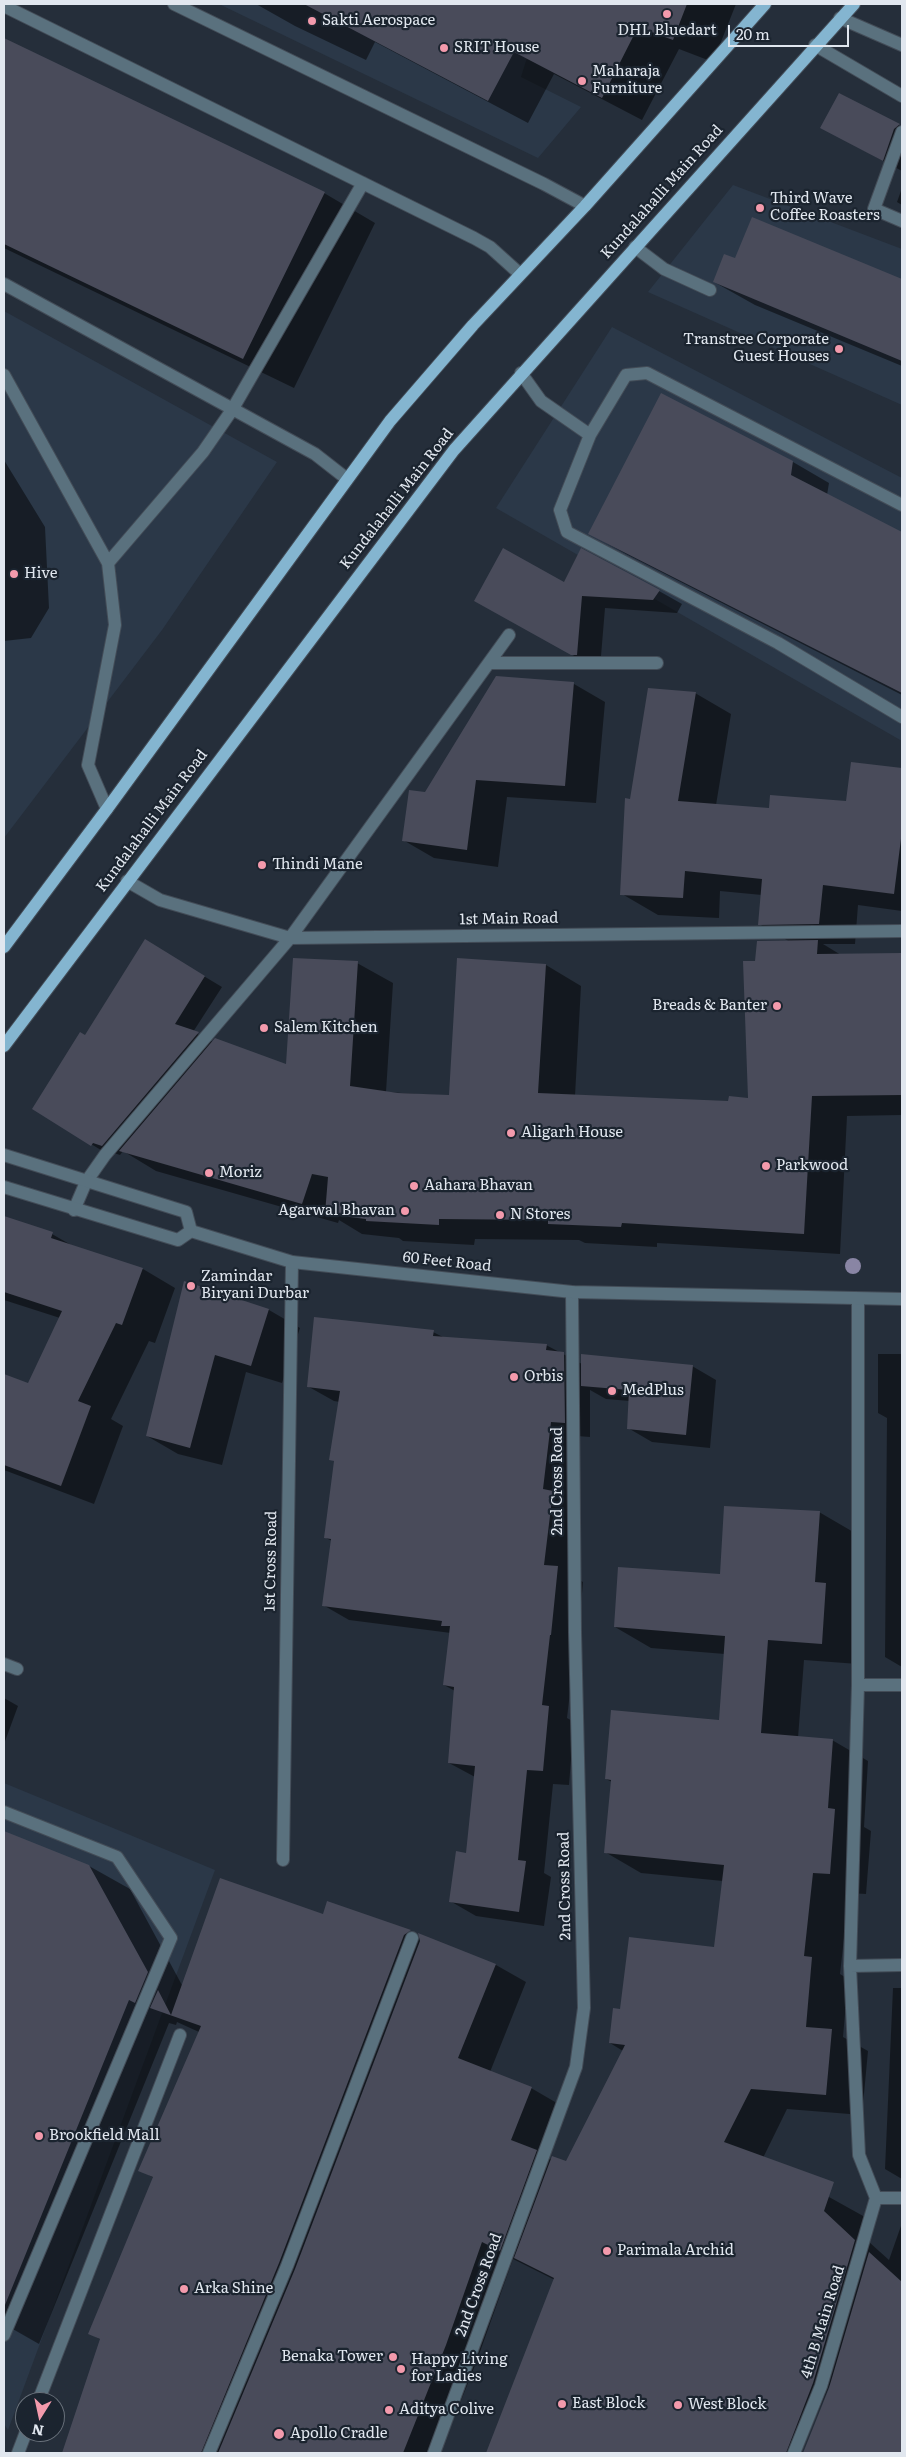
<!DOCTYPE html>
<html>
<head>
<meta charset="utf-8">
<style>
  body { margin:0 }
  #map { position:relative; width:906px; height:2457px; overflow:hidden; background:#252e3a; font-family:Literata,serif }
  canvas { display:block }
  .frame { position:absolute; inset:0; border:5px solid #e1e7ef; pointer-events:none }
  .north { position:absolute; left:15px; top:2392px; width:50px; height:50px; box-sizing:border-box; background:#1b242f; border:1px solid #6a727c; border-radius:50%; rotate:190deg; font-size:14px; font-weight:700; line-height:20px; text-align:center; color:#e1e7ef }
  .north::after { content:''; display:block; margin:auto; width:18px; height:22px; background:#f39aac; clip-path:polygon(50% 0,100% 100%,50% 72%,0 100%) }
  .scale { position:absolute; left:728px; top:25px; width:121px; height:22px; box-sizing:border-box; border:2px solid #e1e7ef; border-top:0; padding-left:6px; font-size:15px; line-height:18px; white-space:nowrap; color:#e1e7ef; -webkit-text-stroke:4px #1b242f; paint-order:stroke }
</style>
</head>
<body>
<div id="map">
<canvas width="906" height="2457"></canvas>
<div class="frame"></div>
<div class="north">N</div>
<div class="scale">20 m</div>
</div>
<script>
const g = document.querySelector('canvas').getContext('2d');
g.lineJoin = 'round';
function fillPath(path, color) { g.fillStyle = color; g.fill(path, 'evenodd'); }
const shape = rows => new Path2D(rows.map(r => 'M' + r).join(''));
function strokePath(path, color, width, dash) { g.strokeStyle = color; g.lineWidth = width; g.lineCap = dash ? 'butt' : 'round'; g.setLineDash(dash || []); g.stroke(path); }
function drawText(font, color, halo, rows, align = 'center') {
  g.font = font + ' Literata,serif'; g.lineWidth = 4.5; g.setLineDash([]); g.textBaseline = 'middle'; g.strokeStyle = halo; g.fillStyle = color; for (const [text, x, y, turn = 0] of rows) {
    g.save(); g.translate(x, y); g.rotate((+turn || 0) * Math.PI / 180); g.textAlign = isNaN(turn) ? turn : align; if (halo) g.strokeText(text, 0, 0); g.fillText(text, 0, 0); g.restore();
  }
}
fillPath(shape([
  [219,4,544,4,521,77,581,107,538,158],
  [733,185,902,249,902,405,648,292],
  [4,311,277,462,162,630,4,838],
  [612,327,902,478,902,741,496,508],
  [4,1783,215,1870,8,2430,4,2424]
]), '#2b3848');
fillPath(shape([
  [256,4,736,4,713,62,679,49,642,120,554,74,528,123,375,42,366,60,295,26],
  [4,39,324,193,375,223,294,388,4,248],
  [840,94,902,127,902,171,846,141],
  [902,188,902,205,897,202],
  [753,219,902,280,902,366,755,305,714,282,735,260],
  [4,460,45,527,49,608,31,638,4,641],
  [793,462,829,483,827,495,902,534,902,695,626,554,590,534],
  [564,583,659,591,682,604,677,613,605,608,600,668,596,668,499,614],
  [574,684,605,702,596,803,507,797,498,867,434,858,403,840,425,793],
  [695,693,731,714,716,805,770,810,847,802,852,763,902,769,902,911,858,905,855,944,823,944,841,955,902,954,902,1115,847,1116,840,1254,657,1243,657,1247,585,1243,579,1240,475,1239,474,1245,403,1241,399,1238,362,1234,339,1220,338,1223,156,1171,123,1151,120,1155,111,1152,109,1155,34,1109,85,1036,162,951,222,987,193,1032,213,1042,288,1066,357,963,393,983,386,1092,450,1096,546,965,581,986,575,1096,730,1102,749,1099,756,962,790,942,759,924,762,895,720,891,719,918,658,915,622,894,631,800],
  [4,1218,52,1234,78,1249,143,1269,175,1288,155,1343,149,1341,111,1419,123,1426,94,1504,4,1470,4,1375,29,1384,60,1318,4,1300],
  [185,1283,269,1310,300,1328,282,1383,246,1372,222,1465,178,1454,147,1436],
  [433,1332,445,1338,546,1345,582,1364,692,1366,716,1380,710,1448,652,1442,628,1428,630,1401,606,1399,590,1390,590,1437,577,1436,570,1575,583,1582,577,1649,575,1649,567,1718,574,1722,569,1785,553,1784,544,1873,551,1877,544,1926,476,1916,450,1901,467,1854,475,1777,449,1763,455,1691,444,1685,451,1633,349,1620,323,1605,332,1541,326,1538,335,1462,331,1459,340,1402,334,1401,309,1387],
  [878,1354,902,1354,902,1667,885,1657,887,1418,878,1413],
  [819,1512,855,1533,851,1599,862,1605,858,1664,804,1660,798,1738,832,1740,868,1761,864,1827,871,1831,866,1894,849,1893,840,1974,848,1979,843,2037,868,2051,862,2115,787,2109,761,2162,772,2177,829,2197,865,2217,859,2233,889,2260,902,2223,902,2453,819,2453,846,2386,832,2380,800,2453,487,2453,555,2280,513,2259,476,2363,440,2453,243,2453,282,2353,272,2349,223,2453,63,2453,101,2340,89,2333,154,2178,140,2170,199,2032,177,2022,176,2025,169,2023,39,2344,4,2324,4,1833,89,1866,130,1889,183,1987,324,1915,328,1903,496,1965,526,1982,490,2072,531,2088,562,2106,543,2155,552,2160,566,2163,623,2051,610,2043,622,2010,715,1948,723,1881,641,1873,605,1852,612,1782,606,1779,720,1721,725,1654,651,1648,615,1627,721,1575],
  [4,1698,18,1706,4,1744],
  [893,1988,902,1988,902,2179,885,2169]
]), '#0007');
fillPath(shape([
  [304,4,687,4,673,40,638,27,602,98,514,52,488,101],
  [4,38,325,192,243,359,4,244],
  [839,93,900,124,894,129,883,161,820,128],
  [752,217,902,279,902,361,713,282,724,254,735,258],
  [661,393,793,461,791,475,902,532,902,693,588,534],
  [503,548,564,582,581,548,660,590,653,600,582,596,577,655,571,655,474,601],
  [496,676,574,682,565,786,476,780,467,850,402,841,409,790,425,792],
  [648,688,696,692,678,801,769,808,770,795,846,801,851,762,902,768,902,831,894,894,823,885,819,924,758,925,762,879,685,871,683,898,620,895,625,798,630,799],
  [145,939,205,976,175,1024,199,1032,102,1146,93,1143,91,1146,32,1109,80,1032,85,1035],
  [818,940,817,954,902,953,902,1095,812,1096,804,1234,622,1223,621,1227,548,1224,548,1220,439,1219,439,1225,366,1221,366,1219,325,1214,328,1177,312,1174,302,1204,119,1151,215,1038,286,1064,293,958,358,961,350,1086,398,1093,449,1095,457,958,546,964,538,1093,728,1101,729,1096,748,1098,743,961,755,961,757,941],
  [4,1216,53,1232,51,1238,143,1268,122,1325,116,1323,78,1401,91,1406,61,1486,4,1465,4,1374,28,1383,62,1311,4,1292],
  [184,1281,269,1309,251,1366,215,1355,190,1448,146,1436],
  [314,1317,434,1330,433,1336,547,1344,546,1350,564,1352,565,1423,551,1422,543,1489,553,1491,544,1565,558,1566,551,1635,550,1635,542,1705,549,1706,543,1771,527,1770,518,1860,526,1861,519,1912,449,1902,456,1851,466,1853,475,1766,448,1763,454,1687,443,1685,450,1626,441,1626,442,1621,322,1606,331,1539,324,1538,334,1461,329,1460,340,1391,307,1387],
  [581,1354,693,1365,686,1435,627,1429,629,1390,581,1386],
  [724,1506,820,1511,815,1582,826,1583,822,1644,768,1640,761,1733,833,1739,828,1808,835,1809,830,1874,813,1873,804,1956,812,1957,806,2027,832,2029,826,2095,751,2089,724,2142,834,2182,824,2211,855,2240,813,2383,786,2453,486,2453,554,2278,514,2258,552,2156,566,2161,625,2045,609,2043,613,2008,620,2009,629,1937,714,1947,724,1865,604,1853,611,1780,605,1779,611,1710,719,1720,725,1636,614,1627,618,1567,720,1574],
  [4,1831,89,1865,148,1972,135,2003,129,2000,5,2305],
  [220,1878,323,1914,327,1901,411,1930,404,1935,279,2263,201,2453,62,2453,100,2339,88,2334,153,2177,138,2171,201,2026,150,2008,158,1990,171,2015],
  [418,1933,496,1964,458,2058,532,2087,511,2140,537,2150,500,2251,482,2242,446,2345,403,2453,218,2453,295,2269,420,1941],
  [869,2252,902,2282,902,2453,803,2453,829,2388]
]), '#494b5a');
const service = shape([
  [4,6,474,238,490,247,520,274],
  [840,18,902,45],
  [635,247,664,269,710,290],
  [4,284,315,454,347,479],
  [521,373,541,401,590,435,560,510,567,532,778,643,902,717],
  [4,375,108,563,115,625,88,765,107,809],
  [590,435,626,375,647,373,902,505],
  [108,563,203,452,232,410,363,183],
  [4,1812,117,1857,171,1938,4,2335]
]);
const minor = shape([
  [174,4,544,184,585,206],
  [815,45,902,96],
  [902,132,874,209,902,221],
  [489,663,657,663],
  [127,881,160,900,290,938,902,931],
  [74,1210,86,1182,105,1155,290,938,509,635],
  [858,1299,858,1685,850,1966,859,2155,876,2198],
  [4,1664,17,1669],
  [858,1685,902,1685],
  [283,1860,292,1262],
  [850,1966,902,1965],
  [876,2198,902,2198],
  [38,2402,180,2035],
  [18,2453,26,2432],
  [209,2453,287,2266,412,1938],
  [434,2453,576,2067,584,2008,575,1632,572,1292],
  [794,2453,821,2386,876,2198]
]);
const tertiary = shape([
  [4,1155,186,1212,191,1231],
  [4,1187,178,1240,191,1231],
  [191,1231,292,1262,572,1292,902,1299]
]);
const primary = shape([
  [4,947,107,809,390,421,473,325,585,206,765,4],
  [4,1046,454,450,854,4]
]);
strokePath(service, '#434c57', 14);
strokePath(minor, '#434c57', 14);
strokePath(tertiary, '#434c57', 14);
strokePath(primary, '#434c57', 14);
strokePath(service, '#5a717e', 12);
strokePath(minor, '#5a717e', 12);
strokePath(tertiary, '#5a717e', 12);
strokePath(primary, '#84b5d0', 12);
g.fillStyle = '#8985a4';
for (const [x, y] of [
  [853,1266]
]) { g.beginPath(); g.arc(x, y, 8, 0, 2 * Math.PI); g.fill(); }
for (const [x, y, r, color] of [
  [667,14,5,"#f39aac"],
  [312,21,5,"#f39aac"],
  [444,48,5,"#f39aac"],
  [582,81,5,"#f39aac"],
  [760,208,5,"#f39aac"],
  [839,349,5,"#f39aac"],
  [14,574,5,"#f39aac"],
  [262,865,5,"#f39aac"],
  [777,1006,5,"#f39aac"],
  [264,1028,5,"#f39aac"],
  [511,1133,5,"#f39aac"],
  [766,1166,5,"#f39aac"],
  [209,1173,5,"#f39aac"],
  [414,1186,5,"#f39aac"],
  [405,1211,5,"#f39aac"],
  [500,1215,5,"#f39aac"],
  [191,1286,5,"#f39aac"],
  [514,1377,5,"#f39aac"],
  [612,1391,5,"#f39aac"],
  [39,2136,5,"#f39aac"],
  [607,2251,5,"#f39aac"],
  [184,2289,5,"#f39aac"],
  [393,2357,5,"#f39aac"],
  [401,2369,5,"#f39aac"],
  [562,2404,5,"#f39aac"],
  [678,2405,5,"#f39aac"],
  [389,2410,5,"#f39aac"],
  [279,2434,6,"#f39aac"]
]) { const dot = new Path2D(); dot.arc(x, y, r, 0, 2 * Math.PI); g.fillStyle = color; g.fill(dot); strokePath(dot, '#1b242f', 2); }
drawText('15px', '#e1e7ef', '#1b242f', [
  ["Sakti Aerospace",322,21],
  ["DHL Bluedart",667,31,"center"],
  ["SRIT House",454,48],
  ["Maharaja",592,72],
  ["Furniture",592,89],
  ["Third Wave",770,199],
  ["Coffee Roasters",770,216],
  ["Transtree Corporate",829,340,"right"],
  ["Guest Houses",829,357,"right"],
  ["Hive",24,574],
  ["Thindi Mane",272,865],
  ["Breads & Banter",767,1006,"right"],
  ["Salem Kitchen",274,1028],
  ["Aligarh House",521,1133],
  ["Parkwood",776,1166],
  ["Moriz",219,1173],
  ["Aahara Bhavan",424,1186],
  ["Agarwal Bhavan",395,1211,"right"],
  ["N Stores",510,1215],
  ["Zamindar",201,1277],
  ["Biryani Durbar",201,1294],
  ["Orbis",524,1377],
  ["MedPlus",622,1391],
  ["Brookfield Mall",49,2136],
  ["Parimala Archid",617,2251],
  ["Arka Shine",194,2289],
  ["Benaka Tower",383,2357,"right"],
  ["Happy Living",411,2360],
  ["for Ladies",411,2377],
  ["East Block",572,2404],
  ["West Block",688,2405],
  ["Aditya Colive",399,2410],
  ["Apollo Cradle",290,2434]
], 'left');
drawText('15px', '#e1e7ef', '#1b242f', [
  ["Kundalahalli Main Road",662,192,-48],
  ["Kundalahalli Main Road",397,499,-52],
  ["Kundalahalli Main Road",152,821,-53],
  ["1st Main Road",509,919,-1],
  ["60 Feet Road",447,1262,6],
  ["2nd Cross Road",558,1481,-90],
  ["1st Cross Road",271,1561,-89],
  ["2nd Cross Road",565,1886,-91],
  ["2nd Cross Road",479,2285,-70],
  ["4th B Main Road",823,2322,-73]
]);
</script>
</body>
</html>
